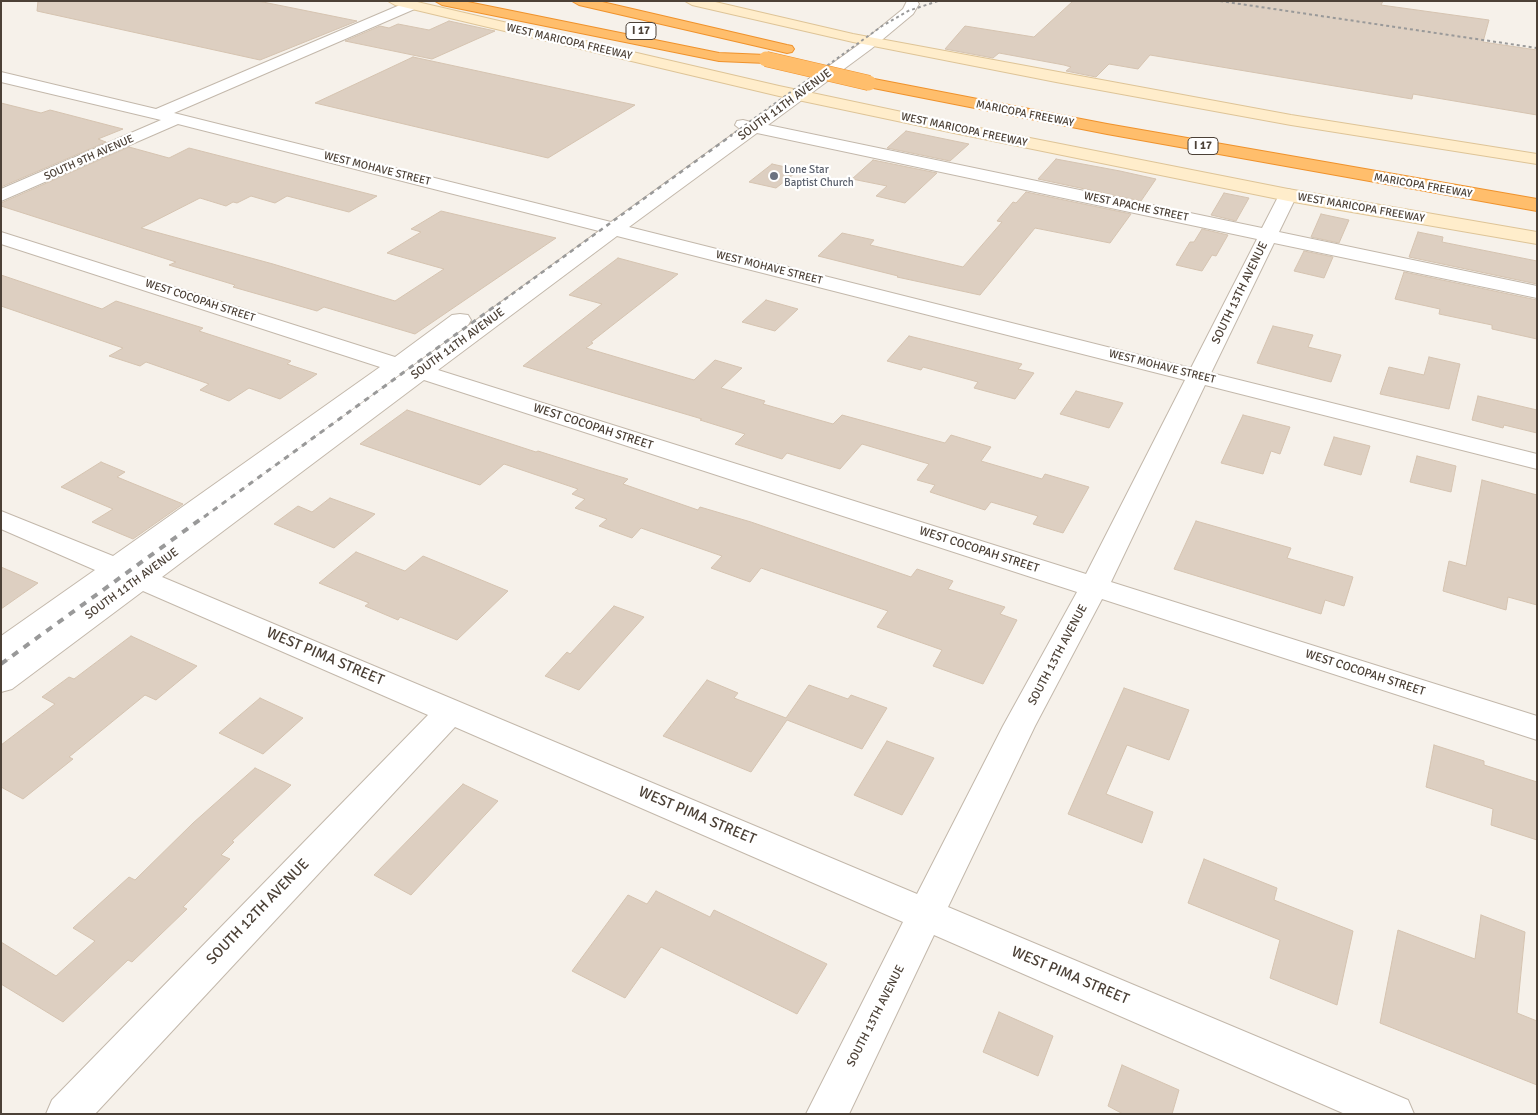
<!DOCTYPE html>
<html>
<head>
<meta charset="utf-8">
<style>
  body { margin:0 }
  #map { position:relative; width:1538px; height:1115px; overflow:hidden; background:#f6f1ea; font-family:Signika,sans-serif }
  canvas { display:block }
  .frame { position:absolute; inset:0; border:2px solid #4c4137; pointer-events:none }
</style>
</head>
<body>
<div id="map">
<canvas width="1538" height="1115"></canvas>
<div class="frame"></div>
</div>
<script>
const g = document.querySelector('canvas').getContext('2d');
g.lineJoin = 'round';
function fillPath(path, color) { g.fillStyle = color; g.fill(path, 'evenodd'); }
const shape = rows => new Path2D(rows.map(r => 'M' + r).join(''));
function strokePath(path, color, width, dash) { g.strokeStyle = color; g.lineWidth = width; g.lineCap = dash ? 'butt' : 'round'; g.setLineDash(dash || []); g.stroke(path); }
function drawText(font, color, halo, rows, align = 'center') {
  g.font = font + ' Signika,sans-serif'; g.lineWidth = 4.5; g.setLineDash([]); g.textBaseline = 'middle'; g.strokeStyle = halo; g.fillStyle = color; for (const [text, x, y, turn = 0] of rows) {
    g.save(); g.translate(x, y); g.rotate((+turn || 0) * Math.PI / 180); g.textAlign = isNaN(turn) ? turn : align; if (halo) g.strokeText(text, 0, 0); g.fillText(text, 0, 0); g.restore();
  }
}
const building = shape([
  [38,1,258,1,357,21,260,60,37,11,38,1],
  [1073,1,1383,1,1381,5,1489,20,1483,42,1537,50,1537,115,1413,94,1412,99,1150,55,1138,69,1109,64,1096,77,1066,71,1071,67,1064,65,999,53,993,58,945,49,965,26,1034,37,1073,1],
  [449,21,495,31,432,59,345,41,380,26,389,28,398,24,429,30,449,21],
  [413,57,635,105,548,158,315,103,413,57],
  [1,103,41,113,50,110,123,129,98,139,106,142,1,187,1,103],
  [906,131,969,144,950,161,887,148,906,131],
  [129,147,169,158,189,148,377,196,349,212,287,196,275,203,251,196,237,203,233,202,226,206,200,198,141,228,273,264,395,301,444,269,387,253,421,232,411,229,441,211,556,238,415,334,324,307,317,311,233,287,235,285,169,265,176,262,1,206,1,203,129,147],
  [1056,159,1120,171,1156,179,1141,201,1038,179,1056,159],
  [873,160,937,173,905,203,876,196,887,186,852,179,873,160],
  [772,164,799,170,776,188,749,182,772,164],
  [1026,192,1131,214,1110,243,1035,228,980,295,897,277,898,276,818,256,842,233,874,240,870,245,963,267,1002,222,997,221,1013,202,1016,203,1026,192],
  [1224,193,1249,198,1236,221,1211,215,1224,193],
  [1321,214,1349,220,1339,243,1311,237,1321,214],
  [1202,229,1228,235,1216,256,1212,255,1202,271,1176,265,1190,242,1194,242,1202,229],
  [1418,232,1443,237,1442,242,1537,261,1537,284,1409,257,1418,232],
  [1304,251,1333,257,1324,278,1294,271,1304,251],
  [618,258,678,274,591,342,593,343,586,348,694,380,715,360,742,368,721,388,765,401,763,404,833,424,842,415,945,443,951,435,991,447,981,461,1042,479,1045,474,1089,487,1063,533,1033,524,1038,516,991,502,985,510,930,492,935,485,917,480,929,464,862,444,840,469,787,453,782,459,735,444,745,434,700,420,702,419,523,366,602,304,569,295,618,258],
  [1404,272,1537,300,1537,339,1492,329,1492,325,1439,314,1440,309,1395,299,1404,272],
  [1,275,102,309,116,301,203,328,199,331,291,361,287,364,317,374,280,399,249,388,229,401,200,390,209,384,146,362,140,366,109,356,123,348,1,306,1,275],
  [766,300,798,309,775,331,742,322,766,300],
  [1273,326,1313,335,1308,347,1341,355,1331,382,1257,363,1273,326],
  [909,336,1022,364,1018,369,1034,373,1015,399,974,388,978,382,923,367,921,370,887,361,909,336],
  [1429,357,1460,364,1449,409,1380,394,1389,367,1424,375,1429,357],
  [1076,391,1123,403,1109,428,1060,414,1076,391],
  [1478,396,1537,410,1537,433,1504,425,1503,428,1472,420,1478,396],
  [407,410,536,452,538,451,598,470,628,479,623,484,698,510,700,507,751,522,911,577,917,569,953,581,948,589,1005,607,1000,614,1017,620,983,684,933,666,942,650,877,627,888,611,761,568,750,582,711,568,722,556,641,528,632,538,599,526,607,519,575,508,585,499,572,494,578,489,504,464,480,485,360,444,407,410],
  [1243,415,1290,427,1280,454,1271,451,1263,474,1221,463,1243,415],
  [1334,437,1370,446,1361,475,1324,465,1334,437],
  [1417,456,1456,466,1451,492,1410,482,1417,456],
  [101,462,125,472,117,477,183,504,133,539,92,522,113,509,61,487,101,462],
  [1482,480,1537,495,1537,605,1508,597,1506,610,1443,591,1449,561,1466,566,1482,480],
  [330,498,375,514,334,548,274,524,298,506,312,512,330,498],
  [1196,521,1291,548,1287,558,1353,577,1344,606,1325,600,1321,614,1174,569,1196,521],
  [356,552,405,571,423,556,508,591,457,640,400,617,398,620,365,606,369,603,319,583,356,552],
  [1,567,38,583,1,609,1,567],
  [614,606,644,617,579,690,545,676,567,652,570,654,614,606],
  [131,636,197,666,156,700,145,695,69,757,73,759,23,799,1,787,1,745,55,704,42,697,69,677,74,679,131,636],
  [707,680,738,693,734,698,786,718,809,685,848,699,851,695,887,708,862,749,787,720,751,772,663,736,707,680],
  [1124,688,1189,710,1169,760,1127,745,1106,794,1153,812,1142,843,1068,814,1124,688],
  [260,698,303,718,263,754,219,733,260,698],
  [887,741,934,758,902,815,854,795,887,741],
  [1434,745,1484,761,1484,765,1537,782,1537,840,1491,825,1493,809,1426,787,1434,745],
  [255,768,291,785,232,841,234,842,221,855,230,859,183,907,187,909,132,962,128,960,63,1022,1,984,1,942,56,976,95,941,73,928,129,877,135,880,193,823,255,768],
  [463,784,498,801,411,895,374,875,463,784],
  [1204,859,1277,888,1274,900,1353,931,1337,1005,1270,978,1280,940,1188,903,1204,859],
  [656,891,710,917,714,910,827,964,797,1014,661,947,625,998,572,971,628,895,647,904,656,891],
  [1481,915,1525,932,1517,1013,1537,1021,1537,1085,1380,1023,1398,930,1475,959,1481,915],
  [999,1012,1053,1036,1038,1076,983,1052,999,1012],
  [1122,1065,1179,1090,1172,1114,1123,1114,1108,1106,1122,1065]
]);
fillPath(building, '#ddcfc1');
strokePath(building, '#d5c3b0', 1);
const minor = shape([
  [413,1,419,5,417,8,174,113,611,222,740,129,735,125,737,121,743,120,751,122,861,43,903,9,907,1,917,1,919,4,913,14,871,49,768,125,1262,228,1279,195,1282,191,1288,189,1294,191,1297,195,1279,232,1537,286,1537,298,1274,243,1211,373,1537,454,1537,469,1205,385,1111,582,1537,716,1537,740,1102,599,1035,726,948,907,1408,1100,1414,1114,1345,1114,934,935,849,1114,806,1114,903,922,455,727,95,1114,46,1114,52,1100,428,715,143,591,12,689,1,692,1,665,10,659,1,661,1,636,95,570,1,529,1,511,113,556,380,367,1,244,1,232,395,357,452,315,460,314,468,315,471,320,468,325,137,566,599,231,178,124,1,201,1,189,161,120,1,82,1,72,156,109,407,2,413,1],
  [757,133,1257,239,1191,368,629,227,757,133],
  [617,236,1185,380,1086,574,438,370,617,236],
  [424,380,1077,592,1003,726,917,894,162,577,424,380]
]);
const secondary = shape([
  [388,1,413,1,779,86,954,123,1288,189,1537,232,1537,244,1288,201,954,133,779,96,395,5,388,1],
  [685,1,711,1,853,34,1291,115,1537,154,1537,164,1291,125,1056,82,853,42,692,5,685,1]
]);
const motorway = shape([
  [435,1,463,1,719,53,766,55,771,56,773,59,771,62,766,63,719,61,442,5,435,1],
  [572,1,598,1,787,45,792,46,794,49,792,52,787,53,579,5,572,1],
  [869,78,1107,124,1537,199,1537,211,1107,134,863,86,861,83,863,80,869,78]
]);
strokePath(minor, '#c3b8ab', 2);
strokePath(secondary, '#dec497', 2);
strokePath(motorway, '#ef922c', 2);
fillPath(minor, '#fff');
fillPath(secondary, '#ffedcb');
fillPath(motorway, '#ffbe6c');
strokePath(shape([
  [1220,1,1537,48],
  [730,136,882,26,908,11,938,1]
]), '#999', 2, [3, 3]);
strokePath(shape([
  [497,305,732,135]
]), '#999', 2.5, [4.5, 4.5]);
strokePath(shape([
  [204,517,498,304]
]), '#999', 3, [5.5, 5.5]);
strokePath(shape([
  [1,664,205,516]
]), '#999', 4, [7, 7]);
const motorwayBridge = shape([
  [766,59,869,83]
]);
strokePath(motorwayBridge, '#ef922c', 16, []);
strokePath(motorwayBridge, '#ffbe6c', 15);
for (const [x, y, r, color] of [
  [774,176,5,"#6b7280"]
]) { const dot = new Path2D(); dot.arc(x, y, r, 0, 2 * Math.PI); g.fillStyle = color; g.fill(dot); strokePath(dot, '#fff', 2); }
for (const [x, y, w] of [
  [641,31,30],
  [1203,146,30]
]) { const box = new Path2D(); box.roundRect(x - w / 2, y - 8.5, w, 17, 4); g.fillStyle = '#fff'; g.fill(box); strokePath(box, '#4c4137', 1); }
drawText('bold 11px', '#4c4137', null, [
  ["I 17",641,31],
  ["I 17",1203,146]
]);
drawText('11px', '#4c4137', '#fff', [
  ["WEST MARICOPA FREEWAY",569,42,13],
  ["MARICOPA FREEWAY",1025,114,11],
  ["WEST MARICOPA FREEWAY",964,130,12],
  ["SOUTH 9TH AVENUE",89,158,-24],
  ["WEST MOHAVE STREET",377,169,14],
  ["MARICOPA FREEWAY",1423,186,10],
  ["WEST APACHE STREET",1136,207,12],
  ["WEST MARICOPA FREEWAY",1361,208,10],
  ["WEST MOHAVE STREET",769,268,14],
  ["WEST COCOPAH STREET",200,301,18],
  ["WEST MOHAVE STREET",1162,367,14]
]);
drawText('11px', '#5b616d', '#fff', [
  ["Lone Star",784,170],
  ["Baptist Church",784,183]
], 'left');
drawText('12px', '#4c4137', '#fff', [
  ["SOUTH 11TH AVENUE",785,105,-36],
  ["SOUTH 13TH AVENUE",1240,293,-64],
  ["SOUTH 11TH AVENUE",458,344,-36],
  ["WEST COCOPAH STREET",593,427,18],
  ["WEST COCOPAH STREET",979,550,18],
  ["SOUTH 11TH AVENUE",132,584,-36],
  ["SOUTH 13TH AVENUE",1058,655,-62],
  ["WEST COCOPAH STREET",1365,673,18],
  ["SOUTH 13TH AVENUE",876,1016,-63]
]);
drawText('15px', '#4c4137', '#fff', [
  ["WEST PIMA STREET",325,657,23],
  ["WEST PIMA STREET",697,816,23],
  ["SOUTH 12TH AVENUE",258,912,-46],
  ["WEST PIMA STREET",1070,976,23]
]);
</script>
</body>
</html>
